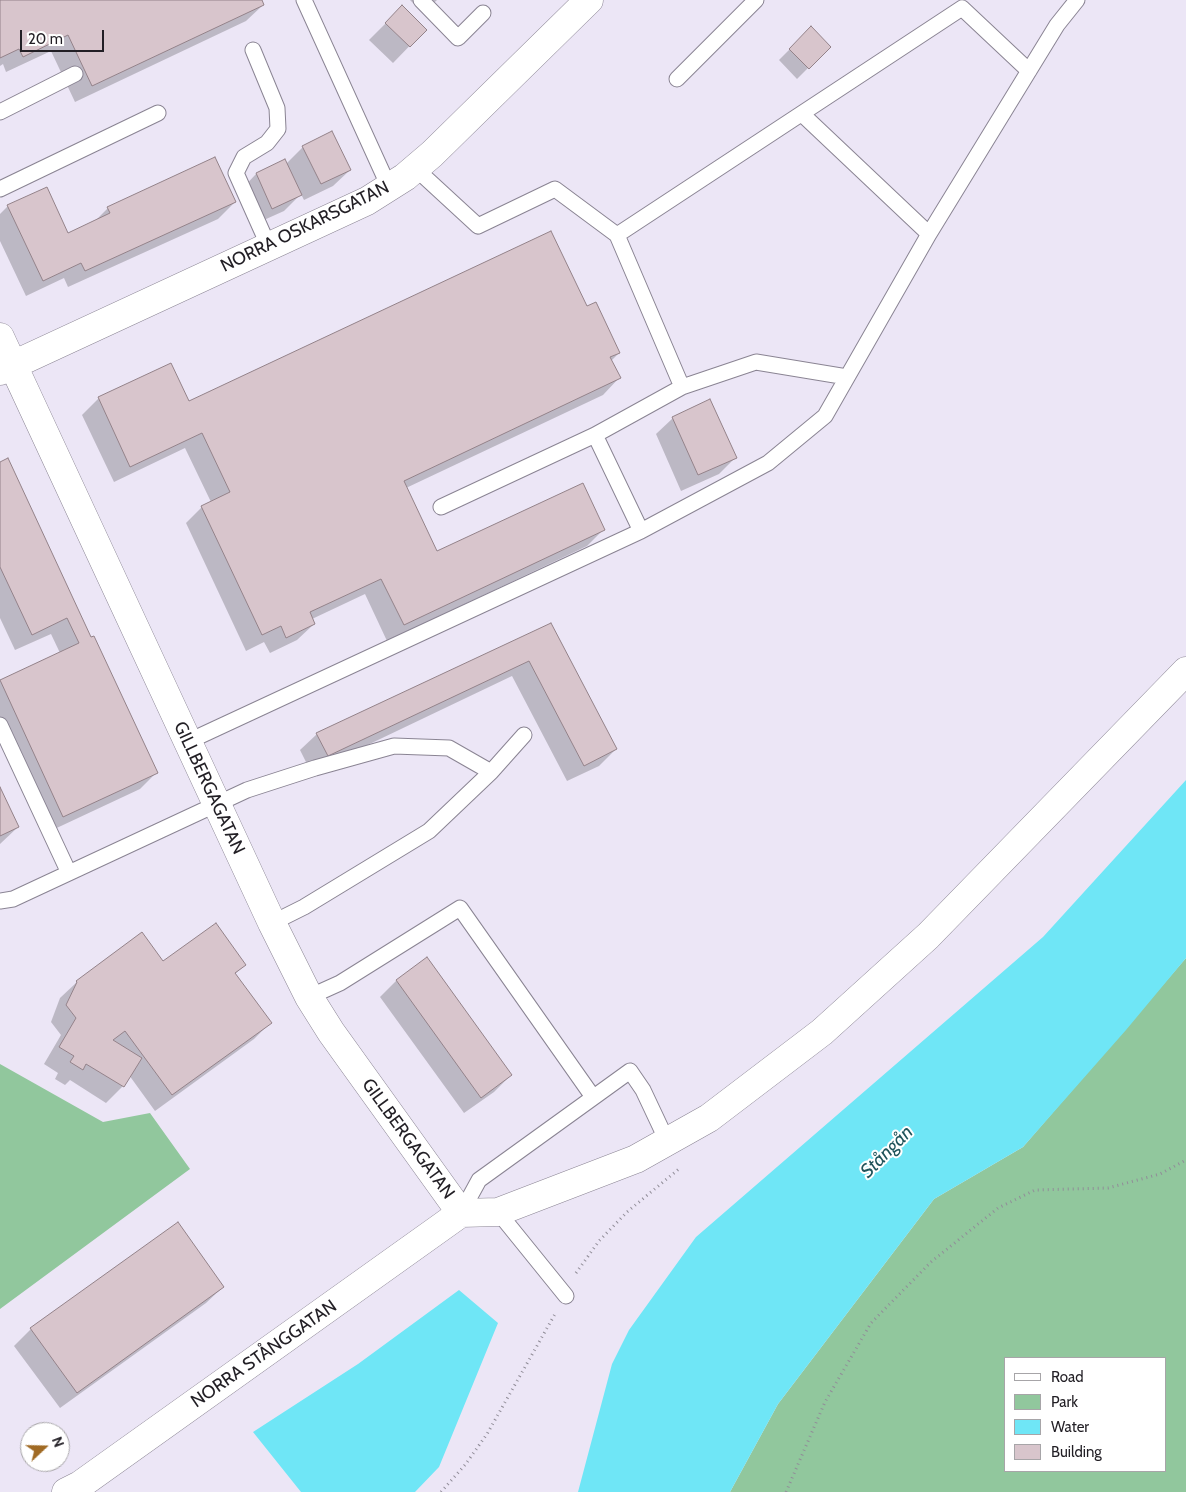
<!DOCTYPE html>
<html>
<head>
<meta charset="utf-8">
<style>
  body { margin:0 }
  #map { position:relative; width:1186px; height:1492px; overflow:hidden; background:#ece6f6; font-family:Cabin,sans-serif }
  canvas { display:block }
  .legend { position:absolute; left:1004px; top:1357px; width:162px; height:115px; box-sizing:border-box; background:#fff; border:1px solid #a7a5a8; margin:0; padding:6px 9px; list-style:none; font-size:15px; color:#221f25 }
  .legend li { display:flex; align-items:center; gap:10px; height:25px }
  .legend b { width:25px; border:1px solid #a7a5a8 }
  .north { position:absolute; left:20px; top:1422px; width:50px; height:50px; box-sizing:border-box; background:#fff; border:1px solid #a7a5a8; border-radius:50%; rotate:69deg; font-size:14px; font-weight:700; line-height:20px; text-align:center; color:#221f25 }
  .north::after { content:''; display:block; margin:auto; width:18px; height:22px; background:#a06a24; clip-path:polygon(50% 0,100% 100%,50% 72%,0 100%) }
  .scale { position:absolute; left:20px; top:30px; width:84px; height:22px; box-sizing:border-box; border:2px solid #221f25; border-top:0; padding-left:6px; font-size:15px; line-height:18px; white-space:nowrap; color:#221f25; -webkit-text-stroke:4px #fff; paint-order:stroke }
</style>
</head>
<body>
<div id="map">
<canvas width="1186" height="1492"></canvas>
<ul class="legend">
<li><b style="height:6px;background:#fff"></b>Road</li>
<li><b style="height:14px;background:#91c79d"></b>Park</li>
<li><b style="height:14px;background:#6fe6f6"></b>Water</li>
<li><b style="height:14px;background:#d8c5cc"></b>Building</li>
</ul>
<div class="north">N</div>
<div class="scale">20 m</div>
</div>
<script>
const g = document.querySelector('canvas').getContext('2d');
g.lineJoin = 'round';
function fillPath(path, color) { g.fillStyle = color; g.fill(path, 'evenodd'); }
const shape = rows => new Path2D(rows.map(r => 'M' + r).join(''));
function strokePath(path, color, width, dash) { g.strokeStyle = color; g.lineWidth = width; g.lineCap = dash ? 'butt' : 'round'; g.setLineDash(dash || []); g.stroke(path); }
function drawText(font, color, halo, rows, align = 'center') {
  g.font = font + ' Cabin,sans-serif'; g.lineWidth = 4; g.setLineDash([]); g.textBaseline = 'middle'; g.strokeStyle = halo; g.fillStyle = color; for (const [text, x, y, turn = 0] of rows) {
    g.save(); g.translate(x, y); g.rotate((+turn || 0) * Math.PI / 180); g.textAlign = isNaN(turn) ? turn : align; if (halo) g.strokeText(text, 0, 0); g.fillText(text, 0, 0); g.restore();
  }
}
fillPath(shape([
  [1186,958,1186,1492,730,1492,778,1404,934,1199,1023,1147],
  [1005,1358,1165,1358,1165,1471,1005,1471],
  [0,1064,103,1122,150,1113,190,1169,0,1309]
]), '#91c79d');
fillPath(shape([
  [1186,780,1186,958,1126,1030,1023,1147,934,1199,778,1404,730,1492,578,1492,612,1364,629,1330,696,1237,1043,937],
  [459,1290,498,1323,439,1467,415,1492,301,1492,253,1432,358,1364]
]), '#6fe6f6');
fillPath(shape([
  [0,0,260,0,263,5,246,21,75,102,51,51,6,72,3,64,0,66],
  [410,0,437,0,423,13],
  [402,7,425,30,393,63,369,40],
  [811,28,829,47,797,79,779,60],
  [303,147,350,170,333,186,304,200,301,194,284,211,255,224,240,191,256,174,284,161,286,164],
  [235,202,218,219,68,287,64,278,26,296,0,241,0,214,8,206,67,235,93,223,108,208],
  [586,308,619,353,611,361,619,378,603,395,406,488,437,553,603,530,587,546,387,641,365,594,312,619,314,624,297,640,270,653,264,642,246,651,186,523,202,507,211,502,185,448,114,482,82,415,98,399,170,365,188,403],
  [673,418,735,458,719,474,681,491,656,434],
  [0,463,156,773,140,789,46,833,0,733,0,681,60,653,51,634,15,650,0,618],
  [551,625,616,749,599,766,567,781,512,676,311,772,300,750,317,734],
  [0,790,18,827,0,844],
  [427,959,511,1075,494,1092,464,1113,380,997,396,981],
  [163,963,245,965,235,974,270,1023,254,1039,155,1111,129,1075,123,1086,106,1103,70,1080,65,1085,55,1079,58,1073,44,1064,61,1035,51,1022,60,998,77,982],
  [178,1224,223,1287,206,1303,60,1408,14,1346,31,1329]
]), '#0003');
const building = shape([
  [0,0,262,0,264,5,92,86,68,35,23,57,19,49,0,58,0,0],
  [402,5,427,30,410,47,385,23,402,5],
  [811,26,831,47,809,69,789,49,811,26],
  [332,131,351,170,321,184,302,146,332,131],
  [215,157,236,202,85,271,81,263,43,281,7,205,47,187,68,233,110,213,107,207,215,157],
  [285,159,302,195,272,209,256,173,285,159],
  [551,231,587,306,596,302,620,353,610,357,621,378,404,481,437,551,583,483,605,530,404,625,381,579,310,612,315,624,286,638,281,626,262,635,201,506,230,492,202,433,130,467,98,397,171,363,189,401,551,231],
  [710,399,737,458,698,475,672,417,710,399],
  [8,458,91,637,94,636,158,773,63,817,0,680,79,643,67,618,32,635,0,567,0,462,8,458],
  [551,623,617,749,584,766,529,661,328,756,316,733,551,623],
  [0,787,19,827,0,836,0,787],
  [216,923,246,965,235,973,272,1023,172,1095,125,1031,113,1040,142,1058,124,1087,86,1064,83,1070,70,1062,74,1056,59,1047,76,1018,66,1005,77,982,76,981,142,932,163,961,216,923],
  [427,957,512,1075,481,1098,396,980,427,957],
  [178,1222,224,1287,77,1393,30,1328,178,1222]
]);
fillPath(building, '#d8c5cc');
strokePath(building, '#938289', 1);
const service = shape([
  [304,0,389,187],
  [421,0,458,38,483,13],
  [253,50,277,108,278,129,267,143,244,157,236,173,269,247],
  [677,79,756,0],
  [0,112,75,74],
  [802,114,929,234],
  [415,168,478,226,555,189,617,235],
  [0,189,158,113],
  [682,387,756,362,847,377],
  [595,435,682,387,617,235,962,8,1029,71],
  [641,531,768,463,825,416,929,234,1057,25,1077,0],
  [0,725,69,873],
  [187,742,641,531,595,435,441,507],
  [0,901,13,899,247,790,315,768,394,746,449,748,491,772],
  [272,923,304,907,429,831,491,772,524,735],
  [309,997,340,983,460,908,593,1097],
  [498,1212,566,1296],
  [461,1213,479,1180,630,1071,643,1090,667,1141]
]);
const minor = shape([
  [0,337,272,923,309,997,331,1032,461,1213],
  [0,371,367,201,405,177,432,154,589,0],
  [461,1213,498,1212,636,1159,709,1118,822,1032,928,936,1186,671],
  [66,1492,80,1485,461,1213]
]);
strokePath(service, '#8a8493', 17);
strokePath(minor, '#8a8493', 29);
strokePath(shape([
  [576,1273,599,1241,627,1212,680,1168],
  [441,1492,465,1465,487,1434,555,1314],
  [786,1492,825,1402,871,1323,931,1262,998,1208,1035,1190,1108,1188,1160,1174,1186,1160]
]), '#918d98', 3, [1, 4]);
strokePath(service, '#fff', 15);
strokePath(minor, '#fff', 28);
drawText('18px', '#221f25', '#fff', [
  ["NORRA OSKARSGATAN",305,227,-26],
  ["GILLBERGAGATAN",209,788,65],
  ["GILLBERGAGATAN",408,1139,54],
  ["NORRA STÅNGGATAN",264,1354,-35]
]);
drawText('italic 19px', '#20545b', '#fff', [
  ["Stångån",887,1152,-45]
]);
</script>
</body>
</html>
